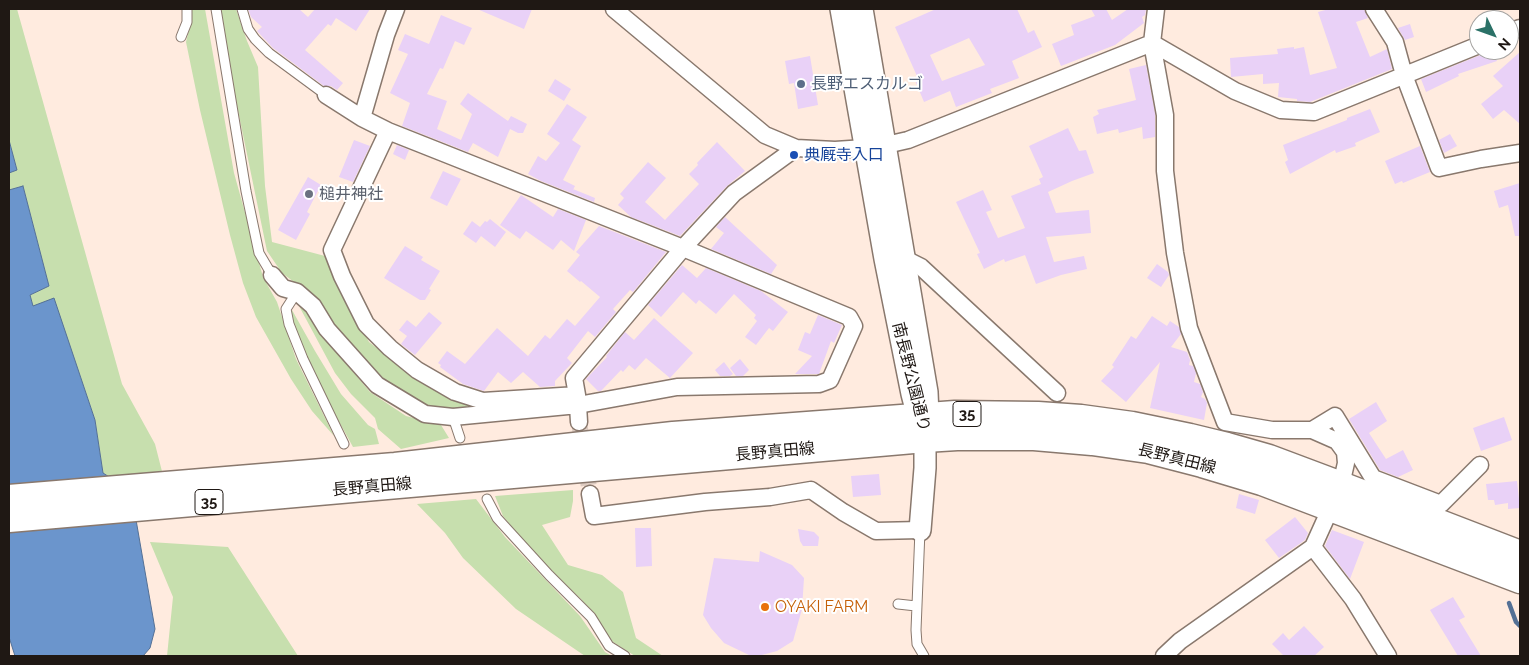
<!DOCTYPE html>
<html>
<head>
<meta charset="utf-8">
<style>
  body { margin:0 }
  #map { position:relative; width:1529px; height:665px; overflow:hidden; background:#ffebdf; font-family:Raleway,sans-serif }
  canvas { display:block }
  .frame { position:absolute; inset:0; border:10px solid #1f1814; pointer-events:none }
  .north { position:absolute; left:1469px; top:10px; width:50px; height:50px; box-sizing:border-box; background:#fff; border:1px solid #a5a3a1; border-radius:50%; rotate:132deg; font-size:14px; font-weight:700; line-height:20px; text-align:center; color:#1f1814 }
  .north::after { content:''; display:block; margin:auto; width:18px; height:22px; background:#2b7167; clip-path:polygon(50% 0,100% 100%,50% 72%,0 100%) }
</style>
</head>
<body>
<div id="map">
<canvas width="1529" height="665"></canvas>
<div class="frame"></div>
<div class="north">N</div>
</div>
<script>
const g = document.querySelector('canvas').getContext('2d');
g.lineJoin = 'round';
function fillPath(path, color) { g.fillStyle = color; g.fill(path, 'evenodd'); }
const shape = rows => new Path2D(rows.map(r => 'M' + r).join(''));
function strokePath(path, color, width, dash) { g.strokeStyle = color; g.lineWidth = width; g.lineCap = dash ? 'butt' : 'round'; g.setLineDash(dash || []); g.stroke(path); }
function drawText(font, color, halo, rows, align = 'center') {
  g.font = font + ' Raleway,"Noto Sans JP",sans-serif'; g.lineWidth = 4; g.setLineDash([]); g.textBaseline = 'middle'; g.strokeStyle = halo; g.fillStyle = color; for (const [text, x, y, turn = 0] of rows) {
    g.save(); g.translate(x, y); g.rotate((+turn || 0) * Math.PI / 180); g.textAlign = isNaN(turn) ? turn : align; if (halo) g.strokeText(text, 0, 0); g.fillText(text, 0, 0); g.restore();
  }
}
fillPath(shape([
  [9,9,17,9,122,384,155,444,167,491,131,491,103,473,95,420,54,299,33,307,30,295,49,286,23,186,9,190,9,173,17,170,9,140],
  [190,9,205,9,234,173,263,277,277,302,296,359,334,436,312,411,291,379,256,317,243,283,230,235,200,110,186,42,191,21],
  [217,9,236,9,247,41,258,67,265,186,272,242,325,256,369,342,419,381,484,408,432,409,382,381,302,288,282,273,267,251],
  [299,306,312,317,326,340,370,392,406,416,441,425,449,438,401,449,378,429,375,418,351,394,335,373],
  [292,310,315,351,341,394,368,425,375,429,379,444,353,447,314,376,290,316],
  [573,490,573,501,570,517,542,525,568,565,602,575,623,592,636,638,663,656,635,656,613,642,581,599,539,561,503,516,495,496],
  [476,499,505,537,580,616,605,652,612,656,585,656,516,609,463,558,445,533,417,504],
  [150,542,228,547,298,656,167,656,173,597]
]), '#c7dfae');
const water = shape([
  [9,140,17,170,9,173,9,140],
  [23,186,49,286,30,295,33,306,54,298,95,420,103,473,131,491,155,629,150,648,143,656,15,656,9,637,9,190,23,186]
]);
fillPath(water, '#6b95cc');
strokePath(water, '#547095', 1);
strokePath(shape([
  [1509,603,1516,622,1520,626]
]), '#547095', 4.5);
fillPath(shape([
  [248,9,299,9,308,17,315,9,370,9,356,31,336,18,331,26,328,24,305,50,343,83,337,90,331,86,324,86,273,48,257,31,262,27,251,17],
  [477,9,532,9,524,29],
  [936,9,1017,9,1028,33,1034,30,1042,47,1012,61,1019,78,990,89,992,93,956,107,950,91,924,102,914,78,917,76,895,27],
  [969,38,985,65,942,81,930,55],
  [1091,9,1106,9,1112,20,1128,9,1146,9,1145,15,1142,17,1144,23,1115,45,1061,66,1052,44,1074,35,1071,25,1095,16],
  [1329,9,1364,9,1368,18,1356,22,1370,57,1387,49,1392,69,1310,102,1297,101,1297,99,1278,97,1279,83,1263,84,1263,74,1231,77,1230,58,1278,54,1277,49,1294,47,1294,49,1304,47,1310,75,1337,68,1318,12],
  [441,15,472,28,464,45,455,41,443,69,440,68,427,94,447,101,437,129,461,140,472,114,460,104,468,93,508,121,511,116,527,124,523,133,518,133,510,129,498,157,473,143,468,152,402,126,410,103,390,93,408,54,398,50,405,34,429,44],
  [1410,24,1414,37,1405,40,1398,28],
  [1493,50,1497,61,1458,74,1459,76,1426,92,1421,79],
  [1520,52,1520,124,1504,110,1493,119,1481,104,1503,86,1493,76],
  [810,56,818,105,798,109,794,83,789,84,785,61],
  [1146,65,1155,113,1155,137,1143,139,1142,127,1119,133,1118,129,1097,134,1093,117,1099,114,1097,110,1136,100,1129,69],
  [555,79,571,89,564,101,548,91],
  [567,104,587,117,572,140,581,146,563,180,575,186,573,190,573,189,595,198,594,202,541,181,528,174,538,156,546,161,560,143,547,134],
  [1370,109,1380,132,1355,143,1356,146,1336,153,1335,150,1290,174,1285,162,1288,160,1283,145,1347,120,1347,118],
  [1068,128,1079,151,1086,150,1094,173,1072,181,1048,192,1056,213,1089,210,1091,233,1046,237,1054,262,1084,256,1087,269,1061,275,1036,284,1025,255,1005,262,1004,259,984,269,977,254,980,253,956,202,983,190,992,210,986,212,998,238,1025,228,1011,196,1041,184,1039,179,1043,177,1029,146],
  [1450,134,1457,146,1444,153,1439,140],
  [354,140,370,146,353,182,339,177],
  [717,142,745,171,727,186,680,236,631,217,618,205,624,198,620,194,648,162,666,178,645,202,665,220,699,184,689,174,698,165,697,163],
  [397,145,409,150,405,160,393,154],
  [1420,146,1430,172,1403,183,1402,181,1395,184,1385,161],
  [443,171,461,179,447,206,430,198],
  [308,177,321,185,307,212,310,214,296,240,278,230],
  [1520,183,1520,236,1515,236,1508,205,1499,208,1494,191],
  [521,195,553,217,558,209,586,220,574,251,561,240,553,250,526,231,520,239,500,225],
  [725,217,777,265,771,274,711,249,724,233,716,227],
  [490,219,506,232,495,247,481,236,476,243,463,234,472,221,480,227,485,221,487,222],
  [599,226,666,252,633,292,630,290,613,309,616,312,595,337,588,331,567,358,572,363,555,381,555,386,540,387,523,372,511,383,498,372,484,391,463,384,440,367,441,365,438,363,447,351,465,364,497,328,528,356,545,335,550,339,567,319,575,326,600,297,581,281,580,282,567,271,580,255,576,252],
  [405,246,423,257,421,260,440,271,429,289,431,290,425,300,420,300,384,278],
  [1157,264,1168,272,1169,275,1161,287,1147,278],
  [682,265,697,278,706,268,761,291,788,312,773,331,769,328,756,345,745,337,757,321,754,318,756,315,734,294,716,314,699,300,696,304,683,292,661,317,648,305],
  [429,312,442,323,415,355,401,344,407,336,399,330,407,320,416,327],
  [818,315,842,325,834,343,831,341,819,374,795,374,812,356,798,350,805,332,810,334],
  [1152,316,1167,326,1170,321,1179,327,1181,334,1171,347,1187,352,1190,360,1189,365,1193,366,1196,373,1194,382,1200,384,1203,392,1201,397,1205,399,1207,403,1204,420,1150,408,1160,362,1126,402,1101,381,1114,367,1112,365,1131,336,1136,339],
  [654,318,693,353,670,378,646,358,635,370,629,365,623,372,621,370,601,391,598,391,586,379,607,357,606,356,625,332,634,340],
  [740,359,749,370,743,376,736,376,730,368],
  [724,362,733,374,730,376,720,376,715,370],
  [1376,402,1387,421,1369,433,1386,459,1403,450,1413,470,1398,477,1380,470,1349,419],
  [1504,417,1512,440,1481,451,1473,428],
  [879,474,881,495,853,497,851,476],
  [1517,481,1520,508,1508,509,1508,503,1495,505,1494,500,1488,500,1486,484],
  [1239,494,1259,500,1255,514,1236,508],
  [1295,517,1308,533,1305,540,1279,558,1265,540],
  [635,528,651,528,652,566,636,567],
  [798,529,814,532,819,537,818,546,803,546,800,541],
  [1332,530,1364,542,1350,579,1325,546],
  [760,551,792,565,804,578,802,609,793,641,777,651,758,656,751,656,724,643,711,628,703,615,714,558,759,562],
  [1453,597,1465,617,1459,620,1481,656,1458,656,1430,610],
  [1304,626,1324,647,1314,656,1284,656,1272,644,1283,633,1289,640]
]), '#e9d1f7');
strokePath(shape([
  [579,422,590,494]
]), '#ddcbc1', 16, [16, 8]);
const service = shape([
  [216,9,246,191,259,253,272,275],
  [242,9,248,29,255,39,269,53,326,95],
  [181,37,187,22,187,9],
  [297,292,286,309,289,324,303,359,344,444],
  [453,417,460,438],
  [487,499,497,518,549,575,591,617,609,646,625,656],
  [920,530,916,630,917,644,924,656],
  [898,604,916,606]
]);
const minor = shape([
  [614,9,765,135,796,148,835,150,865,148,886,145,908,140,1152,43],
  [1156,9,1152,43,1165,115,1165,171,1175,253,1189,328,1225,422,1272,430,1312,430,1337,441,1345,452,1346,463,1341,485,1313,547,1353,599,1388,656],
  [1374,9,1395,42,1404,75,1439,168,1481,159,1520,153],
  [1509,32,1520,28],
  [1152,43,1235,91,1281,110,1314,112,1479,45],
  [326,95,362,118,388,131,683,248,849,317,854,326,830,380,819,384,677,387,578,405,577,395,483,401,455,392,417,370,390,348,366,324,342,276,332,250,388,131],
  [362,118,386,35,396,9],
  [905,259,921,267,1057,393],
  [272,275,283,288,297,292,313,306,327,329,377,385,425,414,453,417,578,405,579,422],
  [577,395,574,378,683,248,734,193,796,148],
  [1312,430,1335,416,1373,478,1441,504,1480,465],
  [590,494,594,516,705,502,770,497,811,490,843,512,876,531,920,530],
  [1164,656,1180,641,1313,547]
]);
const tertiary = shape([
  [841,9,885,259,912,394,920,425],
  [862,9,927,392,928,416,925,439,925,468,920,530]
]);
const primary = shape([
  [9,498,395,466,673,435,928,416,955,414,1038,415,1081,418,1132,425,1190,437,1227,446,1269,458,1341,485,1520,554],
  [9,519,925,439,957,437,1034,437,1092,442,1148,450,1202,464,1262,482,1520,580]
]);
strokePath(service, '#89786d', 11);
strokePath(minor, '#89786d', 19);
strokePath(tertiary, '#89786d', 24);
strokePath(primary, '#89786d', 29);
strokePath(service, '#fff', 9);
strokePath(minor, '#fff', 16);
strokePath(tertiary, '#fff', 21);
strokePath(primary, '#fff', 26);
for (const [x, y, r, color] of [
  [801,84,5,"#5c6f8a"],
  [794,155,5,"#1a4fb4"],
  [309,194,5,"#6b7280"],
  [765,607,5,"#e8710a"]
]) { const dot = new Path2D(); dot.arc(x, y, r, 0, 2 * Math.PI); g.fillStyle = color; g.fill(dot); strokePath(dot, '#fff', 2); }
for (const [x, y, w] of [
  [967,414,28],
  [209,502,28]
]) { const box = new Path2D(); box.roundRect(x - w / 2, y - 12.5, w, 25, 4); g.fillStyle = '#fff'; g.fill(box); strokePath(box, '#1f1814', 1); }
drawText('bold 15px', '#1f1814', null, [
  ["35",967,414],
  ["35",209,502]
]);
drawText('16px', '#4e5e75', '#fff', [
  ["長野エスカルゴ",811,84]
], 'left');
drawText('16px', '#164399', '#fff', [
  ["典厩寺入口",804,155]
], 'left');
drawText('16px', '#5b616d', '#fff', [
  ["槌井神社",319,194]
], 'left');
drawText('16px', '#1f1814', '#fff', [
  ["南長野公園通り",911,377,76],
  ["長野真田線",775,452,-5],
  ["長野真田線",1177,459,14],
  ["長野真田線",372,487,-5]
]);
drawText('16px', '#c56008', '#fff', [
  ["OYAKI FARM",775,607]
], 'left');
</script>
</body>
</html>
